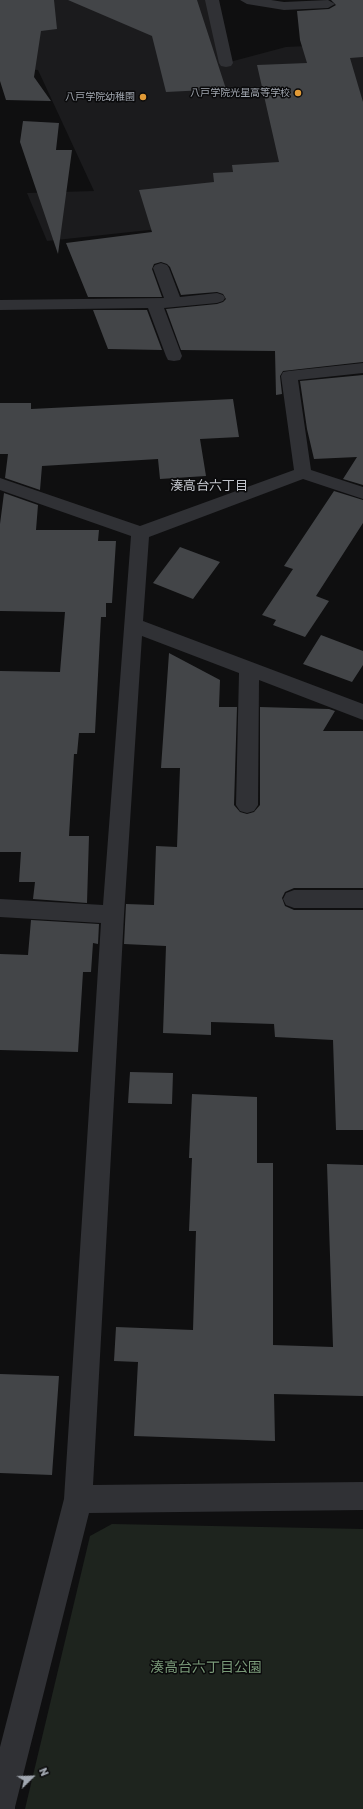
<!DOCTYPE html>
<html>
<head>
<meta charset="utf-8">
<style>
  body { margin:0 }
  #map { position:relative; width:363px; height:1809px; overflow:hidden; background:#0f0f10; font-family:Rubik,sans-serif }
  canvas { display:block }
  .north { position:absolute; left:12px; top:1757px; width:40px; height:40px; -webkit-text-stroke:3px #0a0a0b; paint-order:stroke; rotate:67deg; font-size:11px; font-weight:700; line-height:16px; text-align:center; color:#a1a7b0 }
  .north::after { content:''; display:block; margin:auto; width:14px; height:18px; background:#a1a7b0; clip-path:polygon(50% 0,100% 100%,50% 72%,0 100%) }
</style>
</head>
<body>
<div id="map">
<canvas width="363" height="1809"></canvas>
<div class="north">N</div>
</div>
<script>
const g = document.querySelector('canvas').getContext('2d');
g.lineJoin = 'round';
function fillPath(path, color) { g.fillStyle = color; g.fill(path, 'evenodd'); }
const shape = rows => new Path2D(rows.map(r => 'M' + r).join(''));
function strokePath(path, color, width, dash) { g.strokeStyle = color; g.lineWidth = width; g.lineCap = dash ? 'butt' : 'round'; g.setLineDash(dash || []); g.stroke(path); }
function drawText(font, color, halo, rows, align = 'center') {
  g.font = font + ' Rubik,"Noto Sans JP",sans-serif'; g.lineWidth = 3; g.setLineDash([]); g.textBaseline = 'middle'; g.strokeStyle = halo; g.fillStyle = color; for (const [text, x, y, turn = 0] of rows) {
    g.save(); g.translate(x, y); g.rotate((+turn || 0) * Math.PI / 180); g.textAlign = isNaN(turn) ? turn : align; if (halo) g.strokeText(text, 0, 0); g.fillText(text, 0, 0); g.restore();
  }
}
fillPath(shape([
  [0,0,212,0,226,63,286,47,327,45,342,34,335,0,363,0,363,207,47,241,27,193,94,191,38,70,0,69]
]), '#1b1b1d');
fillPath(shape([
  [112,1524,363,1529,363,1809,25,1809,90,1536]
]), '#1e241e');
fillPath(shape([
  [0,0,54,0,57,29,41,31,34,77,51,101,6,100,0,81],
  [68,0,197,0,226,89,166,92,152,36],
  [331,0,363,0,363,57,350,58,363,102,363,362,283,371,280,376,282,394,276,395,275,351,181,350,166,309,217,304,223,302,226,299,223,294,217,292,181,295,170,267,167,264,161,262,154,264,152,269,162,297,88,297,66,243,152,232,139,190,214,182,213,173,233,172,232,165,279,162,257,65,307,63,300,40,297,11,329,9,336,5],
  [23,121,59,123,56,150,72,150,58,254,20,142],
  [93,310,147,310,162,350,108,349],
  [363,375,363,485,343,479,357,457,314,459,307,429,300,381],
  [233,399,239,437,200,439,206,476,160,479,158,459,42,466,40,490,5,478,8,454,0,454,0,403,31,403,31,409],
  [334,491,363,500,363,523,316,596,329,601,305,637,273,625,276,620,262,615,293,569,284,566],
  [4,493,38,505,36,530,99,530,98,541,116,541,112,603,106,603,106,617,101,617,95,733,79,733,77,754,74,754,69,836,89,836,87,903,33,899,35,882,19,882,21,852,0,852,0,671,60,672,65,612,0,611,0,524],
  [180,547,220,562,193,599,153,583],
  [321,635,363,651,363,665,352,682,303,664],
  [169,653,220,680,219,707,237,707,234,805,240,812,247,814,254,812,260,805,260,707,329,709,335,711,323,731,363,731,363,888,294,888,285,892,282,898,285,906,294,910,363,910,363,1130,336,1130,333,1040,275,1037,274,1024,211,1022,211,1035,163,1033,166,946,124,944,126,904,154,905,156,846,177,847,180,768,161,768],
  [31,920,99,924,98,944,93,943,91,972,83,972,78,1052,0,1050,0,954,28,955],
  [130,1072,173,1073,172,1104,128,1103],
  [192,1094,257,1097,257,1163,273,1163,273,1345,333,1347,327,1164,363,1165,363,1396,274,1394,275,1441,134,1436,138,1362,114,1361,116,1327,193,1330,196,1231,189,1231,192,1158,189,1158],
  [0,1374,59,1376,52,1475,0,1473]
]), '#434548');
fillPath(shape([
  [205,0,219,0,233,63,231,66,226,67,221,66,219,63,205,0],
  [240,0,271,0,284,2,328,0,335,4,328,8,284,10,247,4,240,0],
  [161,263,167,265,169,268,180,297,217,293,223,295,225,298,223,301,217,303,164,308,182,356,180,360,174,361,168,360,166,356,148,308,0,310,0,300,164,298,153,268,155,265,161,263],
  [363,363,363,373,298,380,311,470,363,487,363,499,303,479,149,537,143,621,363,704,363,720,259,680,258,805,254,811,247,813,240,811,236,805,239,673,142,636,124,915,93,1485,363,1482,363,1510,89,1513,15,1807,15,1809,0,1809,0,1747,64,1499,101,923,0,917,0,899,103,905,131,536,0,490,0,478,140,526,294,470,281,376,283,372,289,371,363,363],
  [294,890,363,890,363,908,294,908,286,905,283,899,286,893,294,890]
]), '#303135');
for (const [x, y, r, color] of [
  [298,93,4,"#e19a36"],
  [143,97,4,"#e19a36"]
]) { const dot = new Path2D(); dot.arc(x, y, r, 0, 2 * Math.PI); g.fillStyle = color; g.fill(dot); strokePath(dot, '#0a0a0b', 1.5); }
drawText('10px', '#a1a7b0', '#0a0a0b', [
  ["八戸学院光星高等学校",290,93],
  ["八戸学院幼稚園",135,97]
], 'right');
drawText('13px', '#c2c5cc', '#0a0a0b', [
  ["湊高台六丁目",209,486]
]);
drawText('14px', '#7a9a79', '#0a0a0b', [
  ["湊高台六丁目公園",206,1668]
]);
</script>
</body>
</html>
